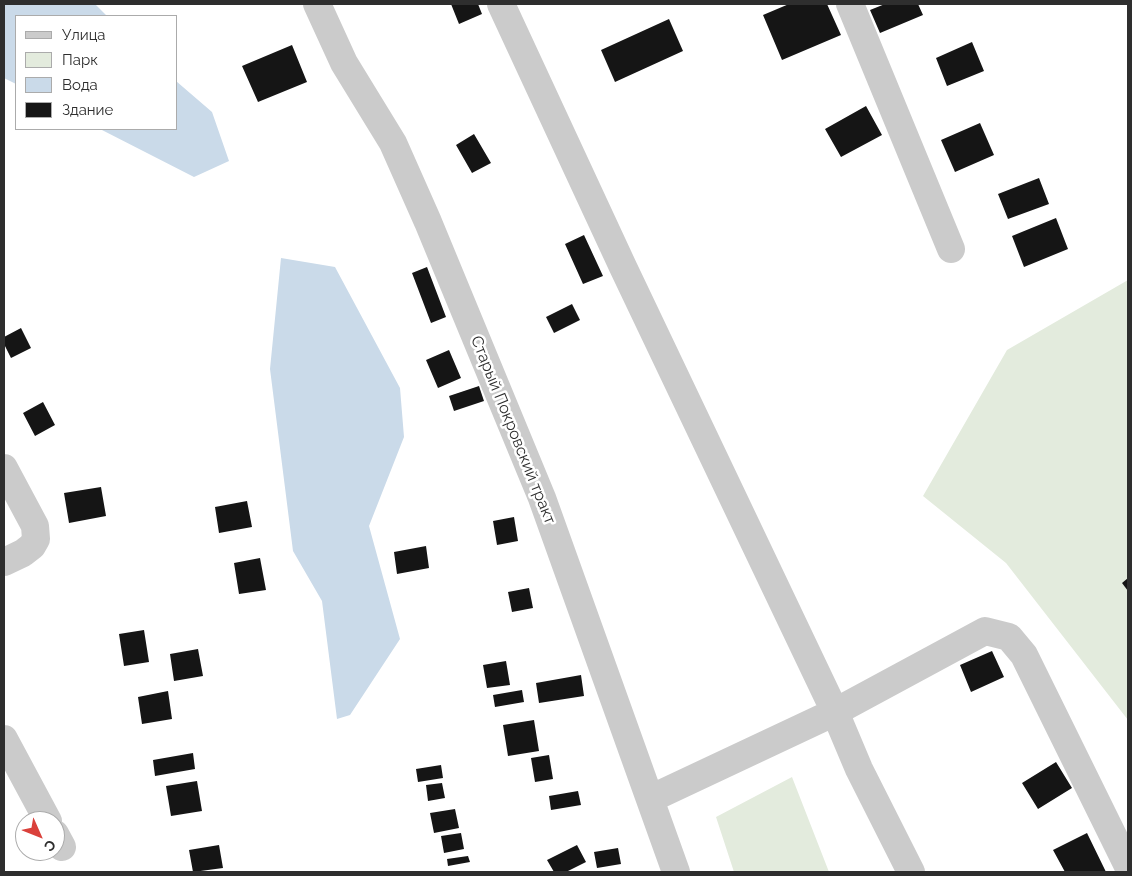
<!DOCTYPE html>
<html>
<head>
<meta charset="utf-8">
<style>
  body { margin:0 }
  #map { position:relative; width:1132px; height:876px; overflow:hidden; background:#fff; font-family:Raleway,sans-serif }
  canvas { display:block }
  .frame { position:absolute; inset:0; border:5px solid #2e2e2e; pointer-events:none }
  .legend { position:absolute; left:15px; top:15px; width:162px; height:115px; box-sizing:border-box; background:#fff; border:1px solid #ababab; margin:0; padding:6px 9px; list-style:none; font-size:15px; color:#2e2e2e }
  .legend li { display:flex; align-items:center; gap:10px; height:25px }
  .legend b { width:25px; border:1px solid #ababab }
  .north { position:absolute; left:15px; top:811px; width:50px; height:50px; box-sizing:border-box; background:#fff; border:1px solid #ababab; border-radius:50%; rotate:134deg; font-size:14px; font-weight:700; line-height:20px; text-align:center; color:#2e2e2e }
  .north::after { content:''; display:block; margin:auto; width:18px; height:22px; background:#da413b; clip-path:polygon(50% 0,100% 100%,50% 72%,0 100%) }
</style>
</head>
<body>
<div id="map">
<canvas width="1132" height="876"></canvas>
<div class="frame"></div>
<ul class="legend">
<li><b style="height:6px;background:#cbcbcb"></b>Улица</li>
<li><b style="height:14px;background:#e3ebdd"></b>Парк</li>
<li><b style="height:14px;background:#cadae9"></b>Вода</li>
<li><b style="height:14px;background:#151515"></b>Здание</li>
</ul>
<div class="north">С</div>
</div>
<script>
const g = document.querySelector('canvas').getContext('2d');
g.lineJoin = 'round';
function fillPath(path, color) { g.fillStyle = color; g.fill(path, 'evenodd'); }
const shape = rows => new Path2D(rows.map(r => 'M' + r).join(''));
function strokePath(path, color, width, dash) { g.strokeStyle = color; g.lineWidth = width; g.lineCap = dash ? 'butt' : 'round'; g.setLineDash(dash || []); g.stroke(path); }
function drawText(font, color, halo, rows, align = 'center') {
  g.font = font + ' Raleway,sans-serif'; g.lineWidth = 5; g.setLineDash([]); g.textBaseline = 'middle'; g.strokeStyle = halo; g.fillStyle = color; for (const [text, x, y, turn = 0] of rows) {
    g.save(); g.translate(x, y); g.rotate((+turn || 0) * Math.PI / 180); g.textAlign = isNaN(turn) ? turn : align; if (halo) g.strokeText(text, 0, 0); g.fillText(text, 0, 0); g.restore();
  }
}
fillPath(shape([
  [1128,280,1128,720,1006,563,923,496,1007,350],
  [792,777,829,872,734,872,716,817]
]), '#e3ebdd');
fillPath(shape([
  [4,4,95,4,107,16,16,16,16,84,4,78],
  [176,81,212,112,229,161,194,177,100,129,176,129],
  [281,258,335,267,400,388,404,437,369,526,400,639,350,715,337,719,322,601,293,551,270,369]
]), '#cadae9');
fillPath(shape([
  [451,4,478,4,482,14,459,24],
  [789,4,827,4,841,35,782,60,763,15],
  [885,4,918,4,923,15,880,33,870,10],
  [669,19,683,51,615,82,601,50],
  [972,42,984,71,947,86,936,58],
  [292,45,307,82,258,102,242,66],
  [866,106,882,135,841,157,825,129],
  [980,123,994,155,955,172,941,140],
  [474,134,491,163,472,173,456,145],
  [1039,178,1049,204,1008,219,998,194],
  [1056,218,1068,249,1024,267,1012,236],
  [584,235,603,276,583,284,565,244],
  [427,267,446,317,431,323,412,273],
  [572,304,580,320,554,333,546,317],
  [21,328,31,348,11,358,4,344,4,337],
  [449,350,461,378,438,388,426,360],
  [479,386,484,401,454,411,449,396],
  [43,402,55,425,35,436,23,413],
  [101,487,106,516,69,523,64,493],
  [247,501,252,527,219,533,215,507],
  [514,517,518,541,497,545,493,521],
  [426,546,429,568,397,574,394,552],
  [260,558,266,590,239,594,234,563],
  [1128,578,1128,591,1122,583],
  [529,588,533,608,512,612,508,592],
  [144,630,149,662,124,666,119,634],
  [198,649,203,676,174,681,170,654],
  [992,651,1004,677,971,692,960,665],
  [506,661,510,685,487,688,483,665],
  [581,675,584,696,539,703,536,683],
  [522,690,524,702,495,707,493,695],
  [168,691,172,719,142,724,138,697],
  [534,720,539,751,508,756,503,725],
  [193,753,195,769,155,776,153,760],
  [549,755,553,779,535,782,531,758],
  [1056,762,1072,788,1038,809,1022,783],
  [441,765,443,778,418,782,416,769],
  [197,781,202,811,171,816,166,786],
  [442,783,445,798,428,801,426,785],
  [578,791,581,805,551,810,549,796],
  [455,809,459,828,434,833,430,813],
  [461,833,464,849,444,853,441,836],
  [1087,833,1106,872,1065,872,1053,850],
  [219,845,223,868,193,872,189,850],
  [577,845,586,862,566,872,554,872,547,860],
  [618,848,621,864,597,868,594,852],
  [468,856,470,862,448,866,447,859]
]), '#151515');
strokePath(shape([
  [317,4,344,63,393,143,428,222,542,498,676,872],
  [501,4,623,267,835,712,859,769,911,872],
  [850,4,951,249],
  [4,468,35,526,36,539,32,546,23,553,4,562],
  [4,739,48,821],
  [650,799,835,712,985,631,1009,637,1024,655,1128,866],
  [55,834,62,847]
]), '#cbcbcb', 28);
drawText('16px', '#2e2e2e', '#fff', [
  ["Старый Покровский тракт",513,430,68]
]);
</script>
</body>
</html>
